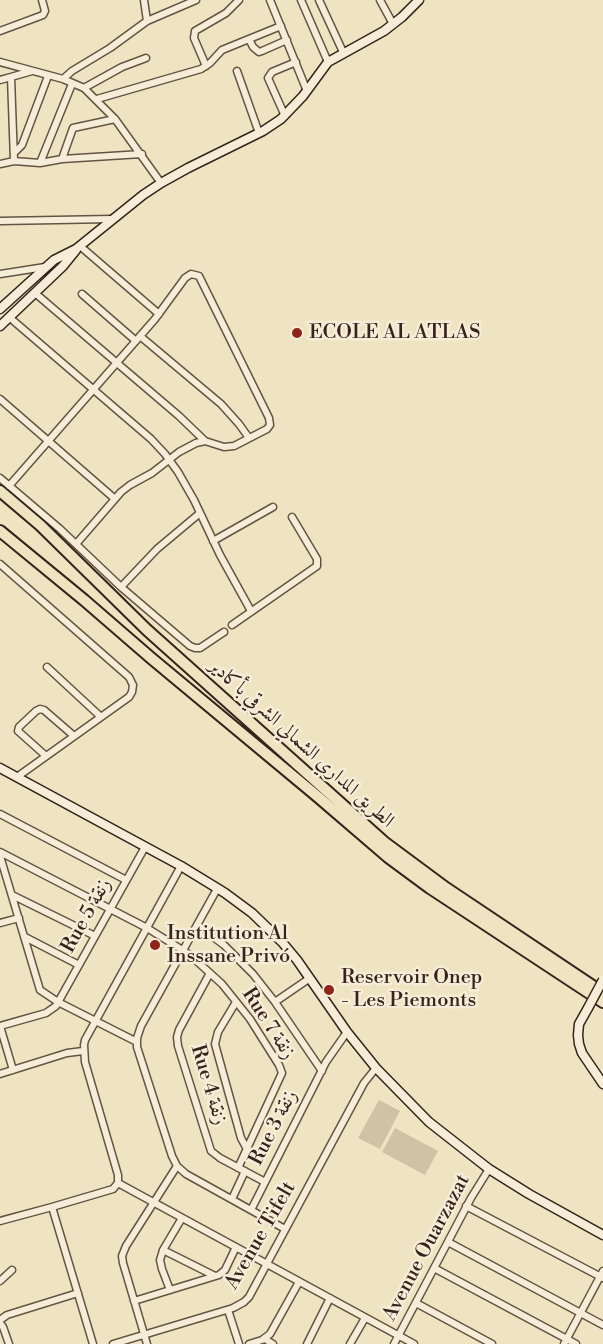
<!DOCTYPE html>
<html>
<head>
<meta charset="utf-8">
<style>
  body { margin:0 }
  canvas { display:block; background:#efe4c1 }
</style>
</head>
<body>
<canvas width="603" height="1344"></canvas>
<script>
const g = document.querySelector('canvas').getContext('2d');
g.lineJoin = 'round';
function fillPath(path, color) { g.fillStyle = color; g.fill(path, 'evenodd'); }
const shape = rows => new Path2D(rows.map(r => 'M' + r).join(''));
function strokePath(path, color, width, dash) { g.strokeStyle = color; g.lineWidth = width; g.lineCap = dash ? 'butt' : 'round'; g.setLineDash(dash || []); g.stroke(path); }
function drawText(font, color, halo, rows, align = 'center') {
  g.font = font + ' "Libre Bodoni",Amiri,serif'; g.lineWidth = 5; g.setLineDash([]); g.textBaseline = 'middle'; g.strokeStyle = halo; g.fillStyle = color; for (const [text, x, y, turn = 0] of rows) {
    g.save(); g.translate(x, y); g.rotate((+turn || 0) * Math.PI / 180); g.textAlign = isNaN(turn) ? turn : align; if (halo) g.strokeText(text, 0, 0); g.fillText(text, 0, 0); g.restore();
  }
}
fillPath(shape([
  [379,1100,400,1111,380,1149,358,1138],
  [395,1128,438,1151,425,1175,382,1152]
]), '#cfc3a5');
const street = shape([
  [144,0,147,21],
  [270,0,307,91],
  [301,0,328,62],
  [319,0,343,52],
  [380,0,393,24],
  [281,26,249,39,253,47,259,52,262,51,287,40],
  [0,31,43,15,45,11,42,0],
  [0,62,63,79,84,88,115,119,161,183],
  [206,66,194,38,195,31,226,13,239,0],
  [237,71,259,133],
  [63,79,72,71,110,48,147,21,196,0],
  [0,80,11,77],
  [84,88,122,67,146,58],
  [97,99,201,69,210,63,222,50,249,39],
  [285,116,268,78,272,72,296,62],
  [14,153,22,145,48,76],
  [62,159,73,128,115,119],
  [14,161,11,77,32,71],
  [40,163,72,84],
  [0,164,14,161,40,163,62,159,142,154],
  [0,221,112,219],
  [80,246,159,314],
  [0,274,45,267],
  [35,293,179,416,205,441],
  [82,294,136,341],
  [9,317,151,439,165,454,178,472,194,500,220,555,251,611],
  [140,336,221,404,239,424,249,438],
  [0,399,115,499],
  [0,478,60,529,121,587,190,646,195,648,200,648,224,632],
  [9,486,155,319,185,278,191,274,199,276,269,418,270,425,267,429,234,446,224,447,205,441,196,443,179,452,152,473,130,485,121,492,76,544],
  [213,541,273,507],
  [0,564,129,677,133,685,132,692,129,697,17,777],
  [121,587,157,549,200,513],
  [232,625,317,566,317,559,292,517],
  [47,667,101,717],
  [46,756,18,731,19,727,36,711,40,709,44,710,74,736],
  [0,814,126,880],
  [0,852,147,928,176,946,190,955,222,984,250,1019,279,1065,282,1073,238,1168],
  [0,856,40,990,58,1002,137,1042],
  [217,889,141,1026,137,1038,137,1047,172,1156,177,1166,186,1174,285,1229],
  [12,895,95,936],
  [0,923,19,918],
  [197,925,204,930,224,945,253,974,275,1002,322,1071],
  [25,937,79,965],
  [210,973,179,1030,177,1037,178,1046,211,1151,220,1158,265,1182],
  [236,1002,218,1032,215,1044,241,1138,247,1149],
  [275,1002,310,978],
  [0,1026,46,1013,56,1006,145,847],
  [0,1026,13,1070],
  [0,1074,67,1053,83,1051],
  [118,1183,414,1344],
  [232,1199,245,1171],
  [466,1206,603,1278],
  [52,1207,93,1344],
  [251,1210,326,1062,347,1032],
  [0,1221,52,1207,113,1189,118,1183,118,1175,85,1062,84,1045,85,1040,181,866],
  [448,1242,603,1325],
  [163,1250,215,1276],
  [434,1268,576,1344],
  [0,1281,12,1270],
  [170,1290,162,1269,160,1260,163,1250,182,1218],
  [134,1301,219,1275,225,1270,236,1247],
  [416,1303,492,1344],
  [228,1310,239,1344],
  [0,1320,7,1315,78,1293],
  [0,1323,3,1327,9,1344],
  [265,1339,273,1344],
  [113,1344,233,1308,244,1302,249,1297,364,1083,376,1068],
  [147,1344,123,1263,122,1256,126,1246,177,1166],
  [249,1344,262,1340,270,1334,299,1282],
  [307,1344,330,1298],
  [350,1344,365,1318],
  [394,1344,471,1198,489,1169],
  [564,1344,603,1271]
]);
const secondary = shape([
  [0,309,54,260,76,249,143,195,161,183,188,168,263,131,281,119,303,96,328,62,384,31,402,17,419,0],
  [0,326,63,266,76,250],
  [0,768,181,866,225,893,252,913,282,942,297,960,347,1032,376,1068,429,1122,489,1169,529,1194,603,1235],
  [588,1008,579,1024,578,1035,579,1044,582,1053,603,1084]
]);
const highway = shape([
  [0,491,40,525,147,630,384,842,446,888,603,993],
  [0,531,84,600,151,658,317,796,388,857,430,888,603,1002]
]);
strokePath(street, '#645444', 9);
strokePath(secondary, '#35241b', 11);
strokePath(highway, '#35241b', 14);
strokePath(street, '#f5edd7', 6);
strokePath(secondary, '#f5edd7', 8);
strokePath(highway, '#efe4c1', 10);
const secondaryBridge = shape([
  [588,1008,603,980]
]);
strokePath(secondaryBridge, '#35241b', 11, []);
strokePath(secondaryBridge, '#f5edd7', 8);
for (const [x, y, r, color] of [
  [297,333,6,"#8f2418"],
  [155,945,6,"#8f2418"],
  [329,990,6,"#8f2418"]
]) { const dot = new Path2D(); dot.arc(x, y, r, 0, 2 * Math.PI); g.fillStyle = color; g.fill(dot); strokePath(dot, '#f5edd7', 2); }
drawText('20px', '#35241b', '#f5edd7', [
  ["ECOLE AL ATLAS",309,333],
  ["Institution Al",167,934],
  ["Inssane Privó",167,957],
  ["Reservoir Onep",341,978],
  ["- Les Piemonts",341,1001]
], 'left');
drawText('20px', '#35241b', '#f5edd7', [
  ["الطريق المداري الشمالي الشرقي بأكادير",301,744,42],
  ["Rue 5 زنقة",87,916,-61],
  ["Rue 7 زنقة",268,1024,57],
  ["Rue 4 زنقة",208,1085,73],
  ["Rue 3 زنقة",274,1128,-63],
  ["Avenue Tifelt",261,1236,-60],
  ["Avenue Ouarzazat",427,1248,-62]
]);
</script>
</body>
</html>
